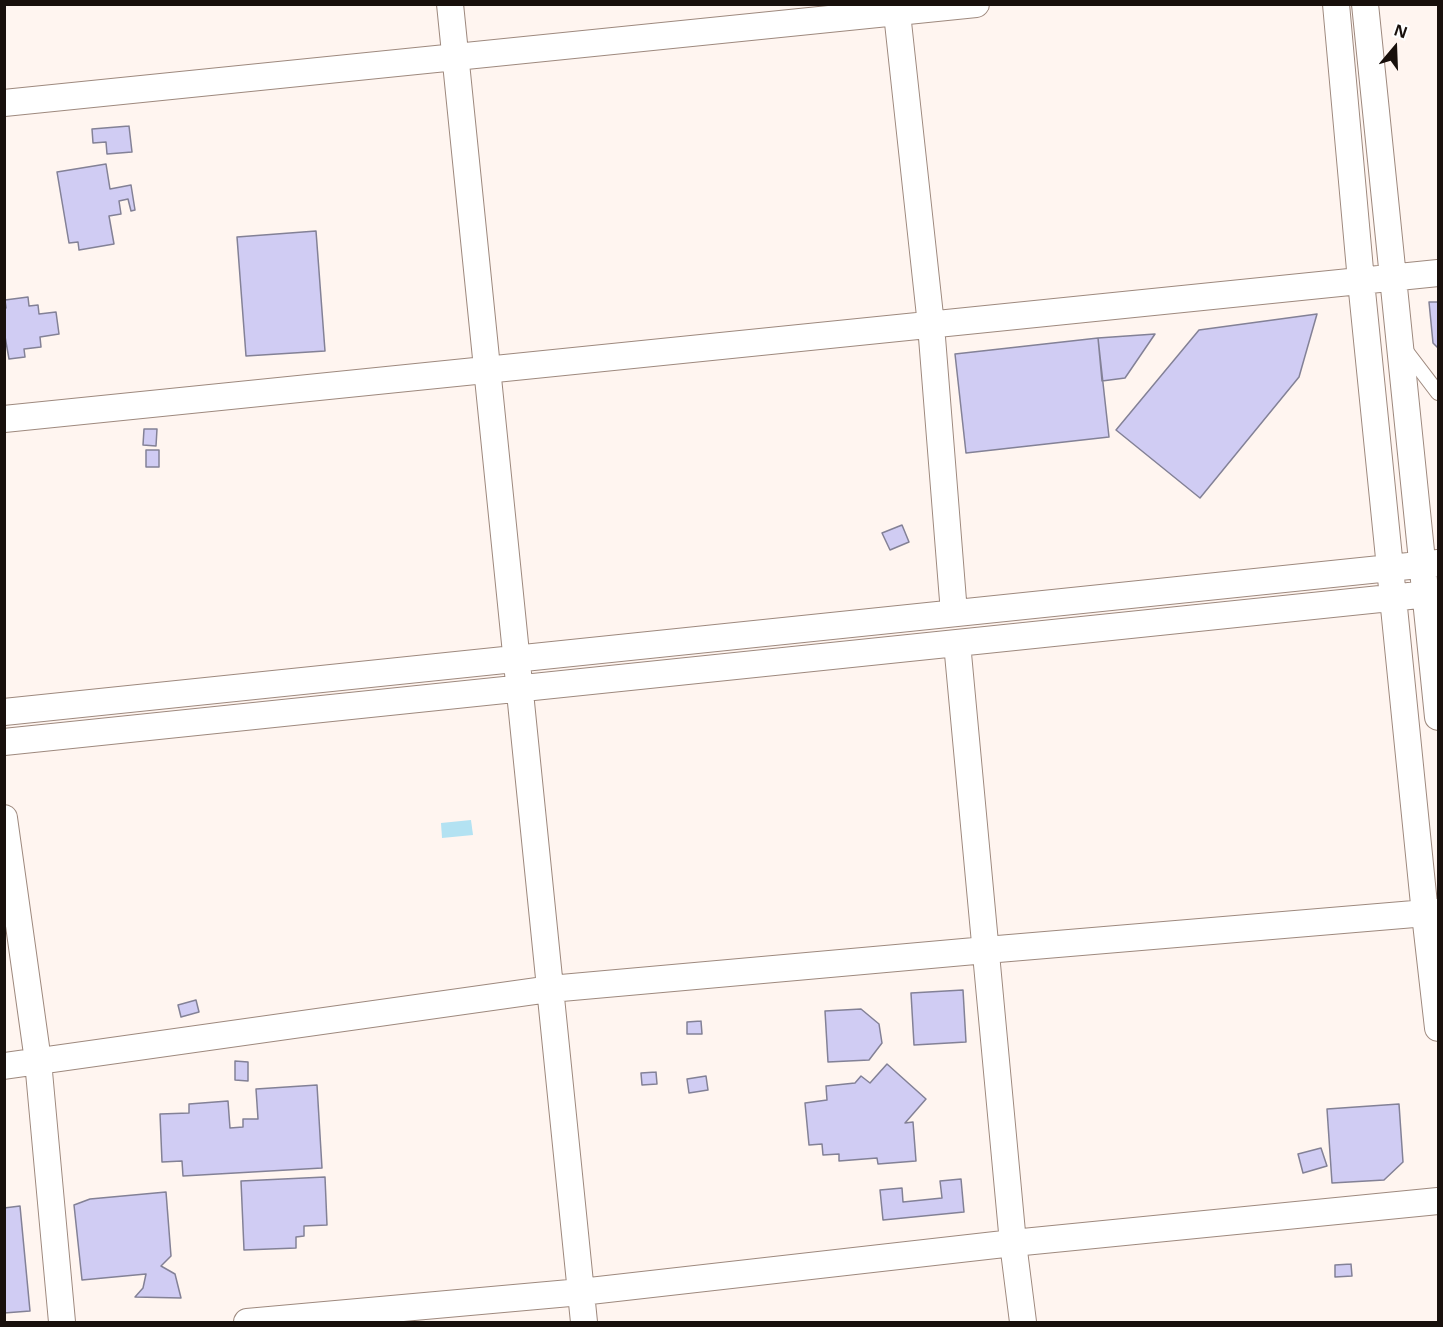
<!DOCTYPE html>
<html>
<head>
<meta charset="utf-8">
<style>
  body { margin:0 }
  #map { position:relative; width:1443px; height:1327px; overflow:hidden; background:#fff5f0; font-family:"Noto Sans",sans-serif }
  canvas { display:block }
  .frame { position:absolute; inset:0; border:6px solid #18100c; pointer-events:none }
  .north { position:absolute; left:1365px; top:18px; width:60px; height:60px; -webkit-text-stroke:4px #fff; paint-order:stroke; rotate:19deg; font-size:16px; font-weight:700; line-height:24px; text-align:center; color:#18100c }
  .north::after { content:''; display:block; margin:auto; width:21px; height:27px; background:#18100c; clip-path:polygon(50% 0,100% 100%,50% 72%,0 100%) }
</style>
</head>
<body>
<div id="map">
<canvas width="1443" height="1327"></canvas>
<div class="frame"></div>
<div class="north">N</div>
</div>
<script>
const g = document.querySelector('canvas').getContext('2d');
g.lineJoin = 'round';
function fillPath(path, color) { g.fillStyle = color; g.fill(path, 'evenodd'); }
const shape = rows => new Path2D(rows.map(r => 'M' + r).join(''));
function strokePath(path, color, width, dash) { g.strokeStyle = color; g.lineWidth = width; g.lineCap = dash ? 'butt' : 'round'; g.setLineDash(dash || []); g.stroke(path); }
fillPath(shape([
  [471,820,473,835,442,838,441,823]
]), '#b3e2f2');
const building = shape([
  [129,126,132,152,107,154,106,142,93,143,92,129,129,126],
  [106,164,110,189,131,185,135,210,131,211,128,199,119,201,121,214,109,216,114,244,79,250,78,242,69,243,57,172,106,164],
  [316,231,325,351,246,356,237,237,316,231],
  [28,297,29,306,38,305,39,314,56,312,59,334,40,337,41,347,24,349,25,357,9,359,4,331,4,308,6,308,5,300,28,297],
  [1429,302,1438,302,1438,348,1433,343,1429,302],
  [1317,314,1299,377,1200,498,1116,430,1199,330,1317,314],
  [1155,334,1125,378,1102,381,1098,338,1155,334],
  [1098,338,1109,437,966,453,955,354,1098,338],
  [144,429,157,429,156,446,143,445,144,429],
  [146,450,159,450,159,467,146,467,146,450],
  [902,525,909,542,890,550,882,533,902,525],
  [963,990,966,1042,914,1045,911,993,963,990],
  [196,1000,199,1012,181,1017,178,1005,196,1000],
  [861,1009,879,1024,882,1043,869,1060,828,1062,825,1011,861,1009],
  [701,1021,702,1034,687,1034,687,1022,701,1021],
  [235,1061,248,1062,248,1081,235,1080,235,1061],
  [887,1064,926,1099,905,1123,913,1122,916,1161,878,1164,877,1158,839,1161,839,1154,823,1155,822,1144,809,1145,805,1103,827,1100,826,1086,855,1083,861,1076,870,1083,887,1064],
  [656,1072,657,1084,642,1085,641,1073,656,1072],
  [706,1076,708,1090,689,1093,687,1079,706,1076],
  [317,1085,322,1168,183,1176,182,1161,162,1162,160,1114,189,1113,189,1104,228,1101,230,1128,243,1127,243,1119,258,1119,256,1089,317,1085],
  [1399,1104,1403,1162,1384,1180,1332,1183,1327,1109,1399,1104],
  [1321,1148,1327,1166,1303,1173,1298,1154,1321,1148],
  [325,1177,327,1225,304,1226,304,1236,296,1237,296,1248,244,1250,241,1181,325,1177],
  [961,1179,964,1212,883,1220,880,1190,902,1188,903,1202,942,1198,940,1181,961,1179],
  [166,1192,171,1256,161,1266,175,1274,181,1298,135,1297,143,1288,146,1274,82,1280,74,1205,90,1199,166,1192],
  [20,1206,30,1311,4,1313,4,1208,20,1206],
  [1351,1264,1352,1276,1335,1277,1335,1265,1351,1264]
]);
fillPath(building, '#d0ccf3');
strokePath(building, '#838196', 1.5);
const service = shape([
  [1403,347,1438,393]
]);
const minor = shape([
  [450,4,584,1322],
  [896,4,931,325,954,613],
  [1336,4,1361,281,1425,914,1438,1028],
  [1365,4,1438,717],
  [4,103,976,4],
  [4,419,1438,273],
  [957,643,1013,1243,1023,1322],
  [4,712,1438,563],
  [4,742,1438,593],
  [4,818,38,1061,62,1322],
  [4,1066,550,989,986,950,1438,912],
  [247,1322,581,1292,1013,1243,1438,1201]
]);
strokePath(service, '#9e897e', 16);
strokePath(minor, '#9e897e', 28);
strokePath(service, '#fff', 14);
strokePath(minor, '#fff', 26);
</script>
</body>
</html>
